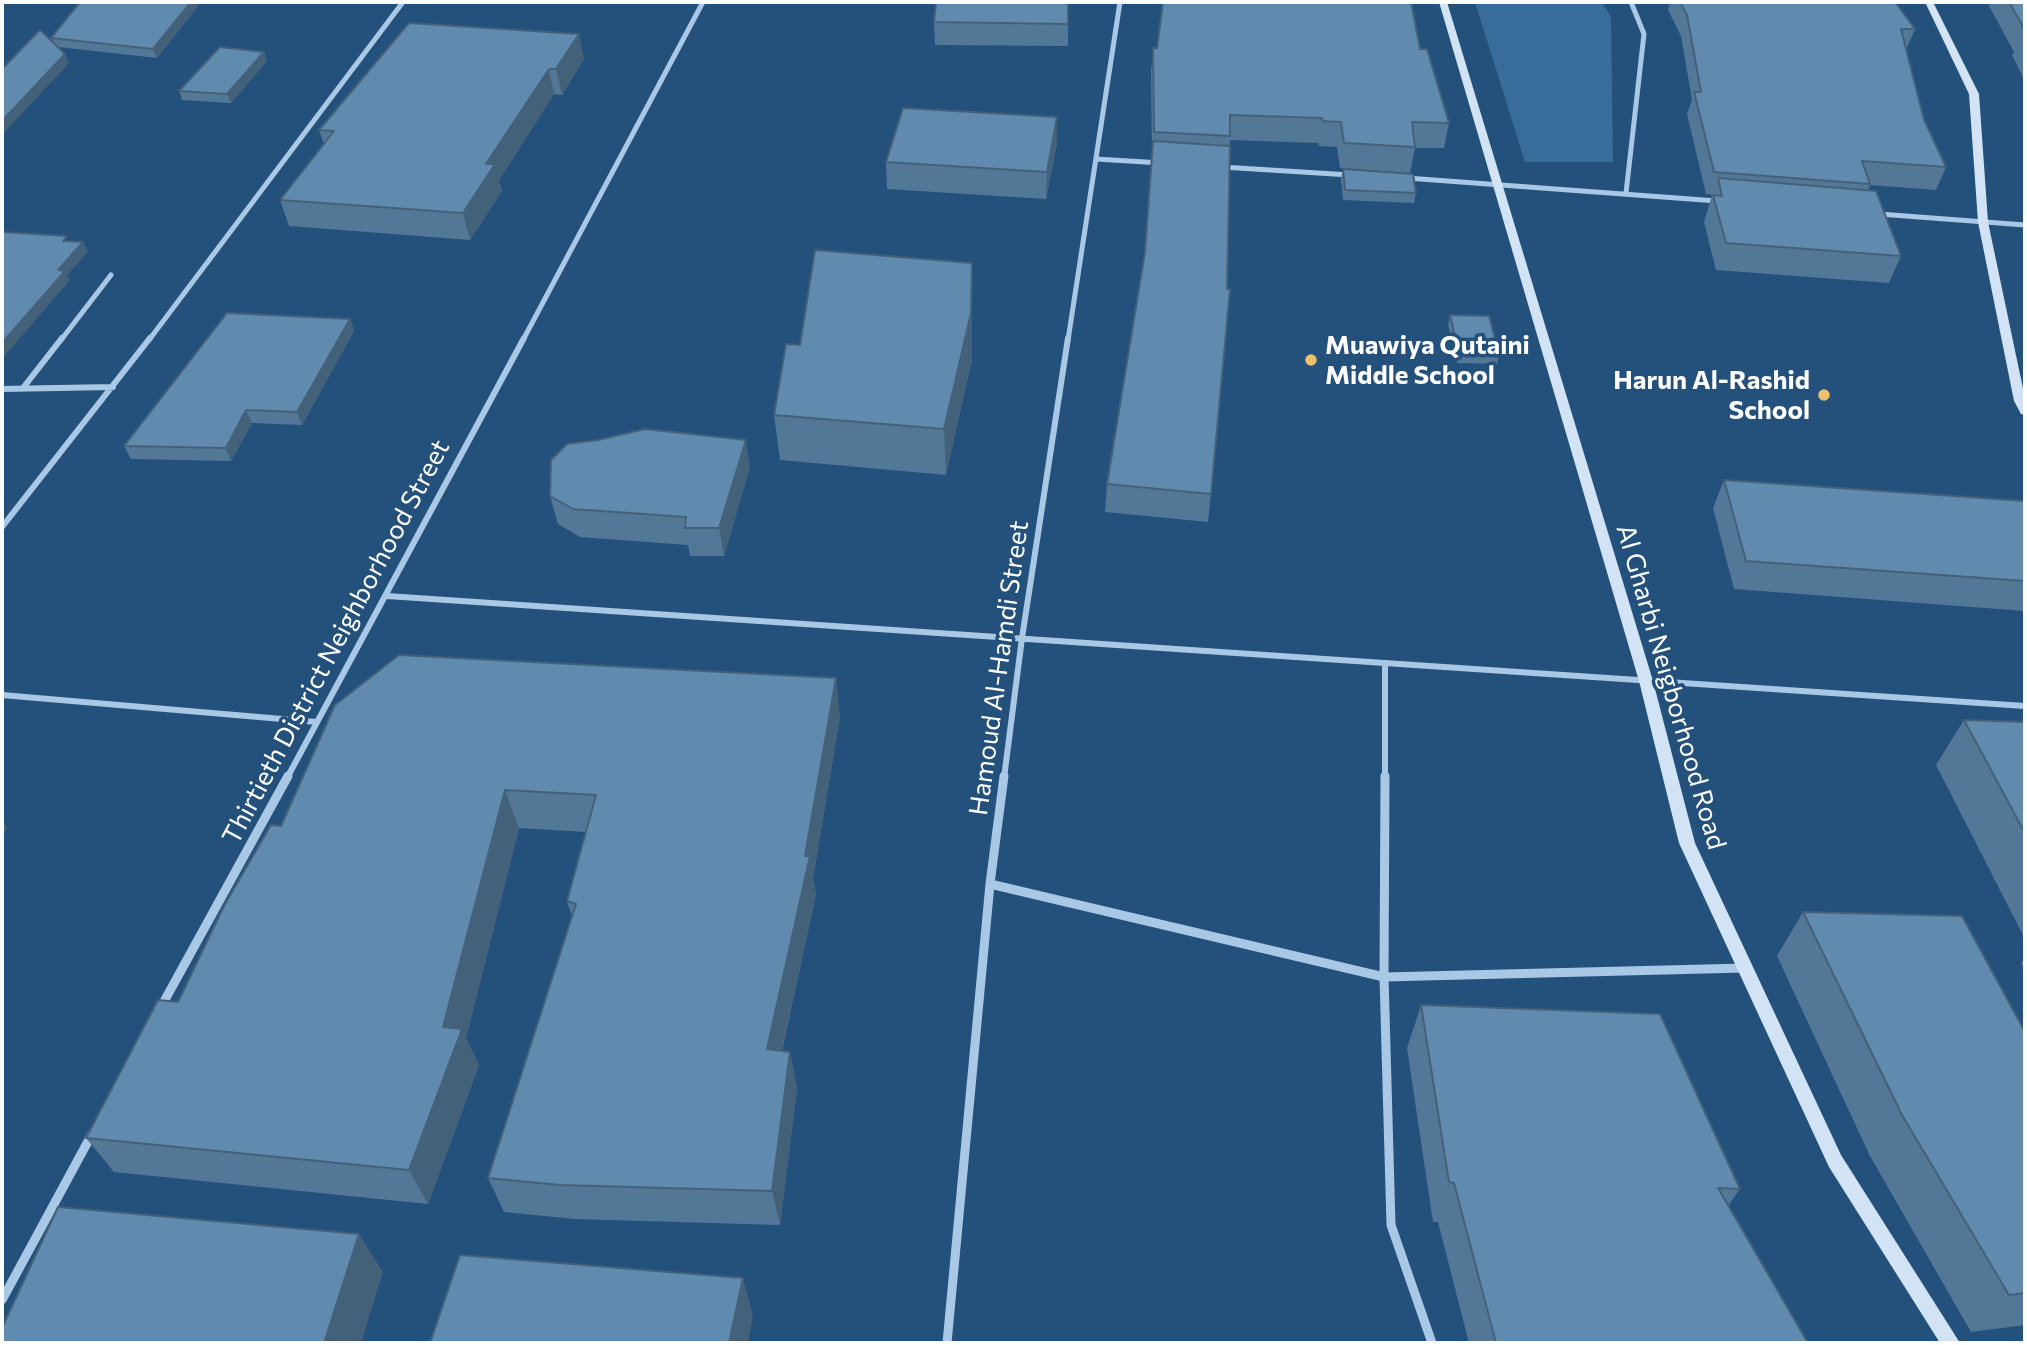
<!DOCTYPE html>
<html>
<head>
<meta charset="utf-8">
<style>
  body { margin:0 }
  #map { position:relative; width:2027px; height:1345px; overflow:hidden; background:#24517c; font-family:Commissioner,sans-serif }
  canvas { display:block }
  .frame { position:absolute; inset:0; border:4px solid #fff; pointer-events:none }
</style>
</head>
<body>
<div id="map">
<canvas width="2027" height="1345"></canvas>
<div class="frame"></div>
</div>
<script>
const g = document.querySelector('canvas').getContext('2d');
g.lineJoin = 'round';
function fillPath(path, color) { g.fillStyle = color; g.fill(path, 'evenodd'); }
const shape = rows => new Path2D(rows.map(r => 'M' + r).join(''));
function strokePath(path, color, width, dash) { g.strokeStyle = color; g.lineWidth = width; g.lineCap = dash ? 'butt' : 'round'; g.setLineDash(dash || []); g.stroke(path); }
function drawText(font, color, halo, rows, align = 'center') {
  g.font = font + ' Commissioner,sans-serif'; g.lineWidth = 7; g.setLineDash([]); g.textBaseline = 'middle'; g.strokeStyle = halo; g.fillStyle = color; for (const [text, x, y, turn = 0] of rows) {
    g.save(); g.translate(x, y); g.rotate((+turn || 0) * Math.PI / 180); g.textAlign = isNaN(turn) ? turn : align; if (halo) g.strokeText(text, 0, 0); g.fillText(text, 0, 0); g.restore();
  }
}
fillPath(shape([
  [1475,2,1602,2,1611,17,1613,162,1525,162]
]), '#386c9a');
strokePath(shape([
  [1096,159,1161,163],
  [1222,167,1350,175],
  [1407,178,1717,201],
  [1626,193,1644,34,1631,2],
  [1879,214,2025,225],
  [61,340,111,275],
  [149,340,403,2],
  [523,340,703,2],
  [1068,340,1120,2]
]), '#a8c8e5', 5);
strokePath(shape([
  [23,388,62,338],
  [2,389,113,387],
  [2,527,150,338],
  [387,596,2025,706],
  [2,695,317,722],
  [287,778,524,338],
  [1004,778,1022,638,1068,338],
  [1385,778,1385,663]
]), '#a8c8e5', 6);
strokePath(shape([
  [1385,776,1384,977,1391,1225,1432,1343],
  [990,884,1384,977,1745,968],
  [161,1007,288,776],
  [2,1300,92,1134],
  [947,1343,990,884,1004,776]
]), '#a8c8e5', 9);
fillPath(shape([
  [1439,2,1447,2,1653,681,1695,843,1841,1155,1960,1343,1940,1343,1829,1167,1679,843,1639,681,1439,2],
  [1925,2,1933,2,1979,94,1988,222,2025,398,2025,415,2021,414,2014,401,1978,222,1969,94,1925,2]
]), '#d2e3f5');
fillPath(shape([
  [201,2,157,58,58,47,69,63,53,43,51,38],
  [1068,2,1068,46,935,45,934,22],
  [1670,2,1895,2,1915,29,1906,50,1924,120,1946,167,1936,190,1870,185,1868,190,1901,256,1889,283,1716,270,1704,222,1712,195,1706,194,1687,114,1692,100,1681,36,1668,10],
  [1987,2,2025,2,2025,81,2012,55,2014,52],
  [1153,48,1420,49,1449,123,1444,148,1415,148,1410,173,1340,168,1337,147,1319,146,1318,143,1230,140,1211,494,1208,522,1105,512,1107,484,1145,252,1152,154,1151,72],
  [264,52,267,61,231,103,182,100,179,91],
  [584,59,562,95,554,94,499,180,502,191,470,240,289,226,280,200,324,144,319,130],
  [1057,143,1046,199,887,189,886,162],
  [1343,169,1416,193,1414,203,1343,200,1341,179],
  [972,263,972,359,946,475,780,460,774,415,800,345],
  [1450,315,1499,354,1497,364,1457,363,1448,325],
  [350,319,354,331,302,425,252,423,231,461,131,459,124,446],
  [750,467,724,556,690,556,688,545,580,537,558,524,550,496],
  [1724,480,2025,501,2025,611,1734,589,1713,508],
  [840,717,813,879,816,894,782,1051,790,1052,797,1088,780,1225,574,1219,504,1212,488,1178,572,917,567,901,586,832,519,828,466,1038,479,1065,428,1204,114,1172,86,1138,178,1002,281,826],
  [1964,720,2025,722,2025,939,1936,765],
  [1803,912,2025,1032,2025,1325,1971,1332,1870,1156,1777,956],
  [2025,958,2025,970,2021,963],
  [1421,1005,1740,1189,1728,1206,1808,1343,1469,1343,1438,1222,1433,1222,1407,1048]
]), '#537796');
fillPath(shape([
  [191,2,201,2,157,58,153,49],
  [579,34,584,59,562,95,556,69],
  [264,52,267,61,231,103,227,94],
  [65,54,69,63,2,135,2,121],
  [549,69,554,94,499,180,502,191,470,240,463,213,486,164],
  [1057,117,1057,143,1046,199,1047,172],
  [83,242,88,252,67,275,70,280,2,359,2,343,58,270],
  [972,263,972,359,946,475,944,429],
  [350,319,354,331,302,425,297,412],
  [246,410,252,423,231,461,226,448],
  [746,440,750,467,724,556,719,528],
  [836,678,840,717,813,879,816,894,774,1085,767,1049],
  [505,790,519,828,466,1038,479,1065,428,1204,409,1170,443,1027],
  [2,820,7,828,2,840],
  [790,1052,797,1088,780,1225,772,1191],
  [359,1234,383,1272,361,1343,324,1343],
  [743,1278,753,1315,748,1343,729,1343]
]), '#44617a');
const building = shape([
  [80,2,191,2,153,49,51,38,80,2],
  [936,2,1068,2,1068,24,934,22,936,2],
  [1163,2,1411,2,1420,49,1427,49,1449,123,1412,122,1415,147,1344,143,1341,122,1323,121,1322,118,1230,115,1230,136,1154,132,1153,48,1157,48,1163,2],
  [1680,2,1895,2,1915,29,1901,29,1924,120,1946,167,1862,161,1870,184,1714,172,1694,92,1701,92,1687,15,1680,2],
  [2009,2,2025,2,2025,30,2009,2],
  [409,23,579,34,556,69,549,69,486,164,495,164,463,213,280,200,334,131,319,130,409,23],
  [40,30,65,54,2,121,2,69,40,30],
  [220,47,264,52,227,94,179,91,220,47],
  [903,108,1057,117,1047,172,886,162,903,108],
  [1153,141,1230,146,1227,289,1230,289,1211,494,1107,484,1145,252,1153,141],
  [1343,169,1413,174,1416,193,1345,190,1343,169],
  [1718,178,1876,191,1901,256,1726,243,1713,195,1722,196,1718,178],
  [2,232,67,236,63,241,83,242,58,270,65,271,2,343,2,232],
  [815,250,972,263,971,313,944,429,774,415,786,344,800,345,815,250],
  [227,313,350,319,297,412,246,410,226,448,124,446,227,313],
  [1450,315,1489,316,1499,354,1459,353,1450,315],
  [645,429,746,440,719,528,685,528,686,517,573,509,550,496,551,460,567,444,598,440,645,429],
  [1724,480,2025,501,2025,581,1746,561,1724,480],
  [399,655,836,678,805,856,810,856,767,1049,790,1052,772,1191,560,1185,488,1178,576,904,567,901,596,795,505,790,443,1027,462,1029,409,1170,86,1138,158,1000,178,1002,225,904,271,825,281,826,335,705,399,655],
  [1964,720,2025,722,2025,833,1964,720],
  [1803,912,1962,916,2025,1032,2025,1293,2009,1295,1902,1115,1803,912],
  [1421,1005,1660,1014,1740,1189,1718,1188,1808,1343,1496,1343,1454,1183,1449,1182,1421,1005],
  [58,1207,359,1234,324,1343,2,1343,2,1328,58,1207],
  [460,1255,743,1278,729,1343,430,1343,460,1255]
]);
fillPath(building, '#618aaf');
strokePath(building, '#44617a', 2);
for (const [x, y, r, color] of [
  [1311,360,7,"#efc06c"],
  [1824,395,7,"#efc06c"]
]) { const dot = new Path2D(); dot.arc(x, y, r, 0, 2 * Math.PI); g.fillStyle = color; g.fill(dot); strokePath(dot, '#24517c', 2.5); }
drawText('bold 26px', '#fff', '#24517c', [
  ["Muawiya Qutaini",1325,345],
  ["Middle School",1325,375],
  ["Harun Al-Rashid",1810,380,"right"],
  ["School",1810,410,"right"]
], 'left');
drawText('26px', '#fff', '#24517c', [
  ["Thirtieth District Neighborhood Street",336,642,-62],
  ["Hamoud Al-Hamdi Street",999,668,-82],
  ["Al Gharbi Neigborhood Road",1671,687,74]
]);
</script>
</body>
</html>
